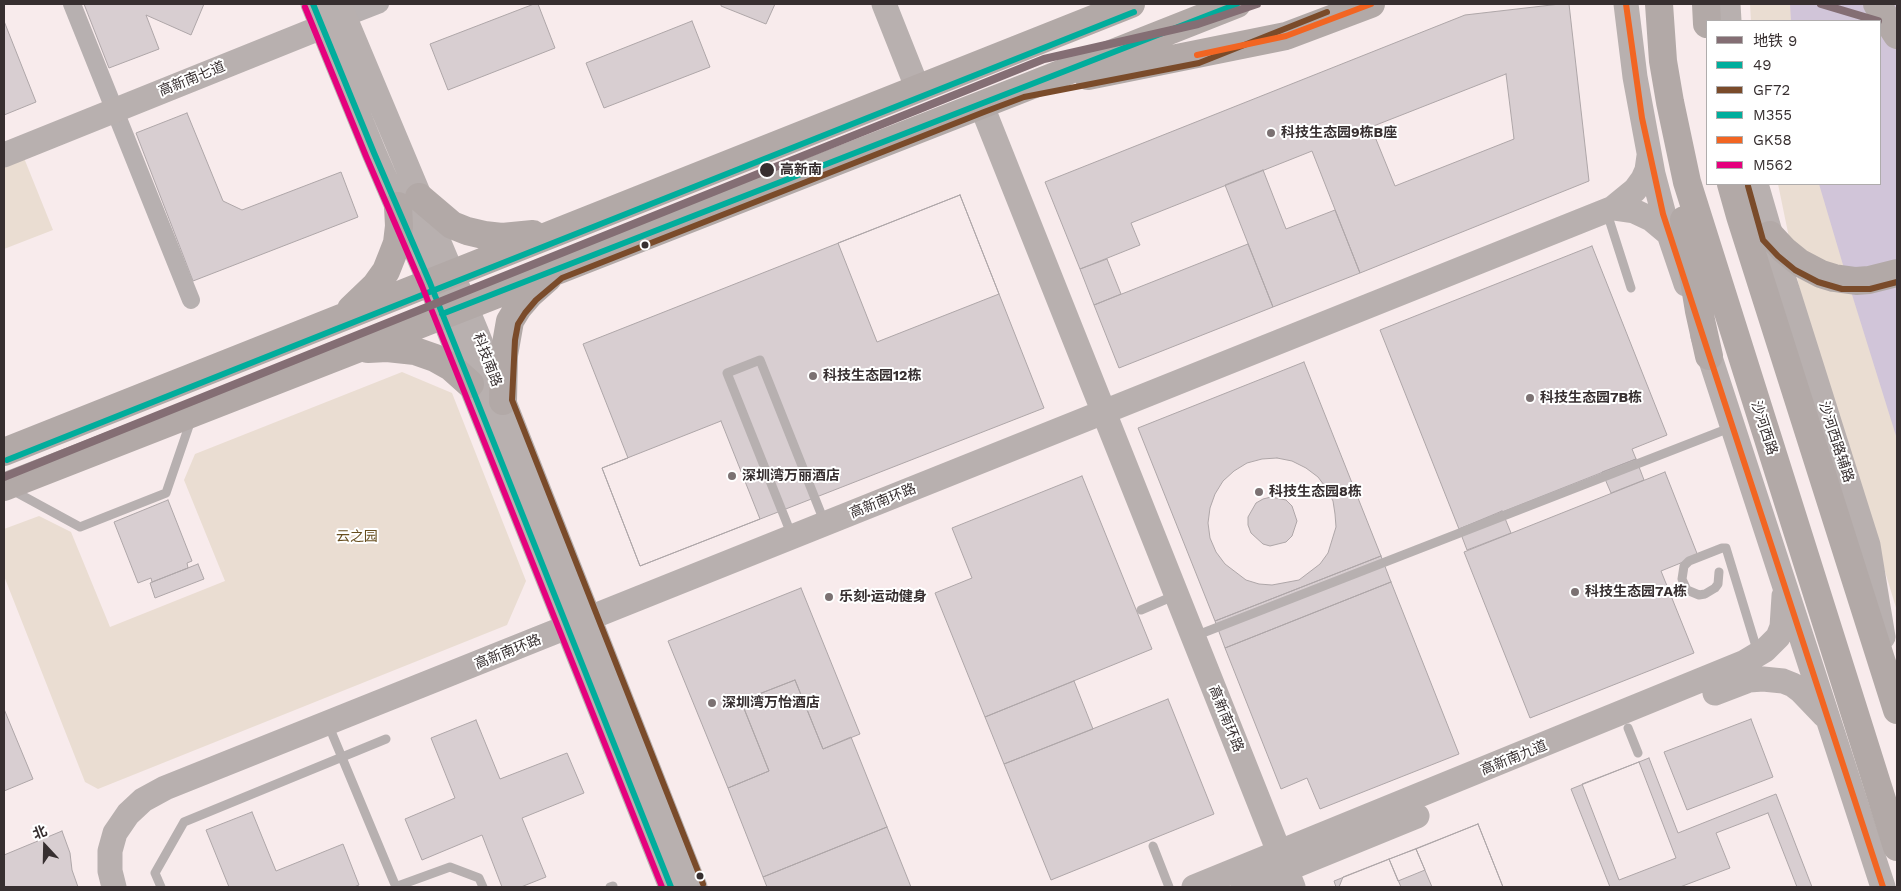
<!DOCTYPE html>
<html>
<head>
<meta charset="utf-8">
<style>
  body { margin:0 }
  #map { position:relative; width:1901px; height:891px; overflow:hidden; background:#f8ebec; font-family:"Work Sans","Noto Sans SC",sans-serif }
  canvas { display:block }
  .frame { position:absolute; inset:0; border:5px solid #372f30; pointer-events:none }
  .legend { position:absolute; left:1706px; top:20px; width:175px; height:165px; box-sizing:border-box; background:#fff; border:1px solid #afacac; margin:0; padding:6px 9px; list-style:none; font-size:15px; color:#372f30 }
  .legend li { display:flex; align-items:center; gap:10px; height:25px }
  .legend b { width:25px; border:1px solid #afacac }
  .north { position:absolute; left:20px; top:821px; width:50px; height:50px; -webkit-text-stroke:4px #fff; paint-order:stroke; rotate:339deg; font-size:14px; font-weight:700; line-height:20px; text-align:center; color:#372f30 }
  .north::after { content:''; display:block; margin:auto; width:18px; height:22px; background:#372f30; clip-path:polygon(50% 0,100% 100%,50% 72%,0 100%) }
</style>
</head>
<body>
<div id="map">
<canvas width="1901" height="891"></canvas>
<div class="frame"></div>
<ul class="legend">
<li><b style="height:6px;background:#846e74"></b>地铁 9</li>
<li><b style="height:6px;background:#01ad9c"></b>49</li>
<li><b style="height:6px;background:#7a4b2a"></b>GF72</li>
<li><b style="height:6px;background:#01ad9c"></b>M355</li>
<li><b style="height:6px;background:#f26522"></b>GK58</li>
<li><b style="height:6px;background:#e5007d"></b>M562</li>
</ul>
<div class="north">北</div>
</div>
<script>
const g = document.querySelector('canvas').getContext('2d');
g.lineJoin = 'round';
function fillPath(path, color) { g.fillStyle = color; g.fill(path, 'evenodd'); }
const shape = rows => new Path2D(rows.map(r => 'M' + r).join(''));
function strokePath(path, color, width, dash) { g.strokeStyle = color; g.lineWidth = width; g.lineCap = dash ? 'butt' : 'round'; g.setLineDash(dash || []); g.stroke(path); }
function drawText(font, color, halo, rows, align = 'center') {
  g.font = font + ' "Work Sans","Noto Sans SC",sans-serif'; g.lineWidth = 4; g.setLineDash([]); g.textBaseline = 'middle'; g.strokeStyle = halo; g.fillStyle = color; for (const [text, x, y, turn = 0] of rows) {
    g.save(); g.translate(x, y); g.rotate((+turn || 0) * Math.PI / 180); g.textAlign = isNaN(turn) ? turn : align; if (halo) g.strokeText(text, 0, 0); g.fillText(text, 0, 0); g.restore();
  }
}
fillPath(shape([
  [1750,4,1897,4,1897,611,1801,296,1778,184,1880,184,1880,21,1751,21],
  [24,158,53,230,4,249,4,166],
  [402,372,452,393,526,581,507,625,98,789,85,782,4,576,4,529,39,516,71,532,110,627,225,581,184,480,195,454]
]), '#eaddd2');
fillPath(shape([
  [1790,4,1897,4,1897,439,1849,285,1819,184,1880,184,1880,21,1791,21]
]), '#d1c5d9');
const building = shape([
  [84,4,204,4,191,35,146,15,159,49,109,68,84,4],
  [534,4,538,4,555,48,448,90,430,44,534,4],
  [721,4,775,4,766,24,721,6,721,4],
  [1560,4,1569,4,1589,181,1360,273,1312,151,1131,223,1140,245,1080,269,1045,182,1465,15,1560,4],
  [1506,74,1514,139,1395,186,1371,127,1506,74],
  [4,21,36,102,4,115,4,21],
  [692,21,710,67,604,108,586,63,692,21],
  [187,113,223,201,242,210,341,172,358,217,193,281,136,133,187,113],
  [1263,170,1286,229,1335,210,1360,273,1273,307,1225,185,1263,170],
  [960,195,999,294,877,342,838,243,960,195],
  [960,195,1044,408,640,566,602,468,628,458,583,344,960,195],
  [1248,244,1273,307,1119,368,1094,305,1248,244],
  [1592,246,1667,435,1632,449,1636,459,1459,529,1380,330,1592,246],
  [1107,259,1121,294,1094,305,1080,269,1107,259],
  [1304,362,1381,556,1215,621,1138,428,1304,362],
  [721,421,760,519,640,566,602,468,721,421],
  [1277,458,1292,461,1306,468,1318,477,1327,489,1333,501,1335,514,1336,527,1328,553,1320,564,1299,580,1272,585,1259,584,1246,580,1225,564,1216,552,1210,538,1208,523,1210,508,1215,494,1223,481,1234,471,1247,463,1262,459,1277,458],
  [1271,497,1286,500,1292,506,1297,521,1292,536,1286,542,1270,546,1263,544,1251,533,1248,525,1248,517,1256,503,1263,499,1271,497],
  [1636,459,1644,480,1611,493,1602,472,1636,459],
  [1665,472,1698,556,1661,571,1694,653,1530,718,1464,552,1665,472],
  [1082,476,1152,649,985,717,935,593,972,578,952,528,1082,476],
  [168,500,192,561,187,563,188,568,152,582,151,578,138,583,114,522,168,500],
  [1502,511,1511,533,1467,550,1459,529,1502,511],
  [1381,556,1391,582,1225,648,1215,621,1381,556],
  [198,564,204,579,155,598,150,583,198,564],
  [1391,582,1459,754,1320,809,1307,778,1281,789,1225,648,1391,582],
  [801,588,860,734,823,749,795,680,741,701,769,771,728,788,668,641,801,588],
  [795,680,823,749,851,737,887,827,763,877,728,788,769,771,741,701,795,680],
  [1074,681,1093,729,1004,764,985,717,1074,681],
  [1168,699,1214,814,1051,880,1004,764,1168,699],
  [4,709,33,779,4,791,4,709],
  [1751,719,1773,777,1687,810,1664,752,1751,719],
  [476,720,500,779,567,753,584,793,522,818,546,877,521,887,502,887,482,835,422,860,405,819,455,798,431,738,476,720],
  [1649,758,1678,833,1776,794,1812,887,1610,887,1571,789,1649,758],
  [1639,762,1676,858,1619,880,1582,784,1639,762],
  [252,812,276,871,343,844,359,885,354,887,229,887,206,830,252,812],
  [1768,813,1797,887,1680,887,1730,868,1716,833,1768,813],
  [1478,824,1503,887,1336,887,1334,881,1478,824],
  [1478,824,1503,887,1432,887,1416,849,1478,824],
  [887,827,911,887,767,887,763,877,887,827],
  [62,831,70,853,72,870,78,887,4,887,4,855,62,831],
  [1416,849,1425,870,1398,881,1389,859,1416,849],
  [1389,859,1401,887,1339,887,1343,877,1389,859]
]);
fillPath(building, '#d8ced1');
strokePath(building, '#aea6a8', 1);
strokePath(shape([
  [1607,213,1631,288],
  [12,490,80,527,166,493,191,420],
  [792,536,727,373,760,360,824,521],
  [1719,572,1718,584,1715,588,1705,594,1699,595,1687,590,1682,579,1684,566,1689,561,1722,548,1726,548,1758,653],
  [1141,610,1176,595],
  [1195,636,1732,427],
  [328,724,396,887],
  [1628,728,1638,753],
  [1153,846,1169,887],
  [161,887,155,873,184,822,386,739],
  [395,887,450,867,479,878,483,887],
  [610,887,613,886]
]), '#b7b0b0', 9);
strokePath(shape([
  [72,4,191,300],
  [344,18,380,4]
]), '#b7b0b0', 18);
strokePath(shape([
  [313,4,374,153,430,283,671,887],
  [339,4,476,331,695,887],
  [884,4,917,87],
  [1626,4,1635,77,1653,174,1669,234,1686,284],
  [1728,4,1729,21],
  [981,104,1293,887],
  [4,155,337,21],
  [1756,184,1781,270,1868,545,1883,637],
  [1613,208,1634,211,1651,219,1669,234],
  [1703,336,1883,887],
  [1715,693,1749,680,1763,679,1783,681,1793,685,1801,691,1824,715],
  [114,887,110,871,110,851,115,833,128,814,143,800,165,788,1613,208,1635,190,1643,179,1647,170,1649,156],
  [1194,887,1745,662,1765,650,1778,637,1782,627,1784,596],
  [1243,887,1417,816]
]), '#b8b0af', 25);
strokePath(shape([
  [1659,4,1663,61,1670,102,1687,182,1897,847],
  [1706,4,1707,24],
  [1877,4,1897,35],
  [1088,76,1286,36,1371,4],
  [1731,184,1740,216,1897,710],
  [419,197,452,225,467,231,484,235,502,237,533,234],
  [1684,220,1699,311,1709,356],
  [1770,235,1784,250,1800,263,1821,274,1834,278,1856,281,1869,280,1897,273],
  [351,309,376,285,386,271,392,256,397,243,399,226,398,206],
  [368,349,387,348,415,351,435,358,451,367,470,384],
  [503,401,504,355,510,321,518,308,530,294,548,278],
  [4,452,1131,4],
  [4,487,1022,89,1237,4]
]), '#b2a9a7', 28);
strokePath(shape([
  [313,4,374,153,430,283,671,887],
  [442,314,1237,4]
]), '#01ad9c', 6);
strokePath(shape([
  [1748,186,1763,240,1778,256,1795,270,1818,282,1842,289,1870,289,1897,282],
  [703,884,512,400,515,340,518,324,525,313,536,300,562,278,984,112,1024,97,1199,63,1327,12]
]), '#7a4b2a', 6);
strokePath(shape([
  [7,460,1134,12]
]), '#01ad9c', 6);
strokePath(shape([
  [1626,4,1642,118,1663,214,1883,887],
  [1197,55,1286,36,1371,4]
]), '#f26522', 6);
strokePath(shape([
  [305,7,366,156,422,286,662,887]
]), '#e5007d', 6);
strokePath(shape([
  [1821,4,1878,21],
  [4,477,1044,59,1198,24,1257,4]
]), '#846e74', 8);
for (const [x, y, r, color] of [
  [1271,133,5,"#7b7172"],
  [767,170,8,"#372f30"],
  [645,245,4.5,"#372f30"],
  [813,376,5,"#7b7172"],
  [1530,398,5,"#7b7172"],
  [732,476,5,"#7b7172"],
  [1259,492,5,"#7b7172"],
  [1575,592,5,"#7b7172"],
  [829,597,5,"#7b7172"],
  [712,703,5,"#7b7172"],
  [700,876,4.5,"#372f30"]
]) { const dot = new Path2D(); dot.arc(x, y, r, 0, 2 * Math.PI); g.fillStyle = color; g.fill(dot); strokePath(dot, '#fff', 2); }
drawText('14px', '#372f30', '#fff', [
  ["高新南七道",192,79,-22],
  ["科技南路",487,360,69],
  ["沙河西路",1764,428,72],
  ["沙河西路辅路",1836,442,72],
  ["高新南环路",883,501,-22],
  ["高新南环路",508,652,-22],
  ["高新南环路",1226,719,68],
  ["高新南九道",1514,758,-22]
]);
drawText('bold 14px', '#372f30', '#fff', [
  ["科技生态园9栋B座",1281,133],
  ["科技生态园12栋",823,376],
  ["科技生态园7B栋",1540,398],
  ["深圳湾万丽酒店",742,476],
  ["科技生态园8栋",1269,492],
  ["科技生态园7A栋",1585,592],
  ["乐刻·运动健身",839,597],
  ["深圳湾万怡酒店",722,703]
], 'left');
drawText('bold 14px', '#372f30', '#fff', [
  ["高新南",780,170]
], 'left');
drawText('14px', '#674e1f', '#fff', [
  ["云之园",357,537]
]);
</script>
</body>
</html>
